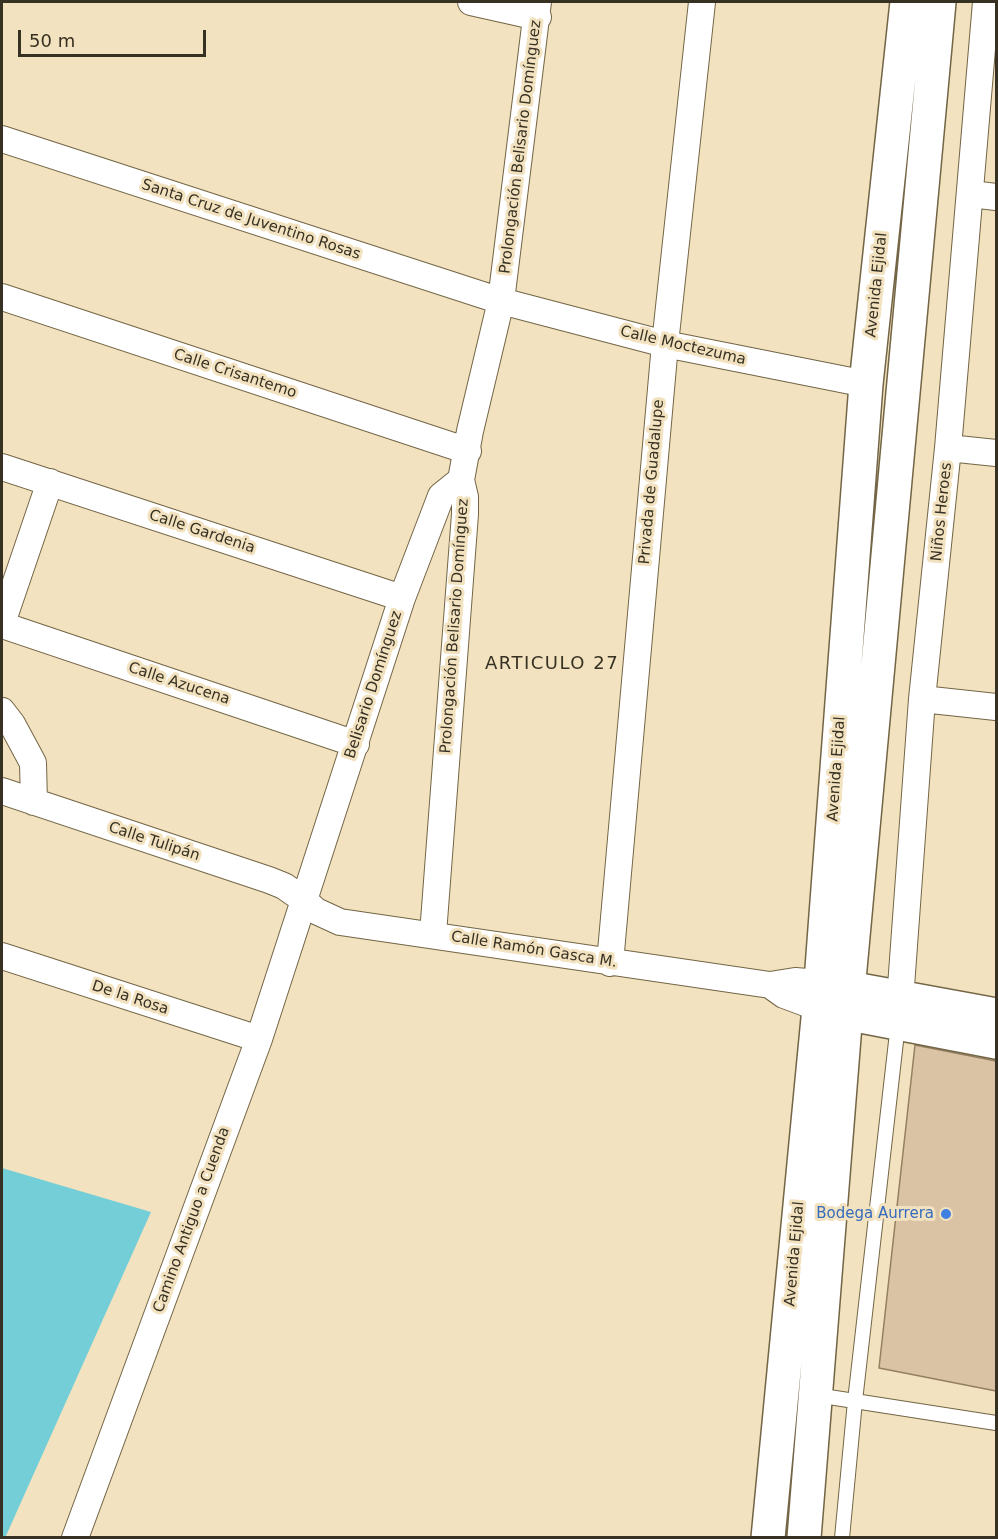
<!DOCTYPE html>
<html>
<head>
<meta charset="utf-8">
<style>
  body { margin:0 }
  #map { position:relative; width:998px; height:1539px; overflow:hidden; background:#f2e2bf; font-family:"DejaVu Sans",sans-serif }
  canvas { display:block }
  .frame { position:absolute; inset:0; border:3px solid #373123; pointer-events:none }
  .scale { position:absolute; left:18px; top:30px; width:188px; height:27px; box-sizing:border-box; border:3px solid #373123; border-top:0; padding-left:8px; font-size:18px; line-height:21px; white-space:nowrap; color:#373123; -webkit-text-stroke:4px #f2e2bf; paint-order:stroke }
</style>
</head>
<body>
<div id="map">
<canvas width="998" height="1539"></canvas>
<div class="frame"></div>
<div class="scale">50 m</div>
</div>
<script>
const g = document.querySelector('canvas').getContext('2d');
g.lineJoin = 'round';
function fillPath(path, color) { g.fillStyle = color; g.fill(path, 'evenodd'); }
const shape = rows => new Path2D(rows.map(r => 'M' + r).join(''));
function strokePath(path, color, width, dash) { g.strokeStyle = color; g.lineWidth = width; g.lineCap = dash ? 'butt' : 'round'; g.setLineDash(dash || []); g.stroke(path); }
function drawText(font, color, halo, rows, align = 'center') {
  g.font = font + ' "DejaVu Sans",sans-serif'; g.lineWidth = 6; g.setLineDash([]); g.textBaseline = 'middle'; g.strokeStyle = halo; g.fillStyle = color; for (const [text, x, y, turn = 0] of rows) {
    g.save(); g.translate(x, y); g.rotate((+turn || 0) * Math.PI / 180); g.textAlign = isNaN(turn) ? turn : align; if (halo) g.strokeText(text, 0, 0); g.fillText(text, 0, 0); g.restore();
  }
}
fillPath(shape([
  [2,1168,151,1212,5,1538,2,1537]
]), '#73ced8');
const building = shape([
  [915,1045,996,1061,996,1391,879,1368,915,1045]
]);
fillPath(building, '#dac3a4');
strokePath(building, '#947f62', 1.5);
const service = shape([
  [816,1395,996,1423],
  [842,1538,855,1401,898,1024]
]);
const minor = shape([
  [471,2,538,17],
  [2,139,501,301,665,344,866,384],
  [971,194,996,197],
  [2,297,468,451],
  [948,448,996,453],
  [2,467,402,598],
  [2,623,50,482],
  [2,625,356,744],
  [922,699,996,707],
  [2,711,12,724,33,763,34,802],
  [2,791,269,880,284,886,304,900,316,911,340,922,770,985,795,981,821,983],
  [433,934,465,514,465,497,461,480,470,431,501,301,538,2],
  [2,956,259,1039],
  [610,963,665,344,702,2],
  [770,985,784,995,819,1008],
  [899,1014,922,699,948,448,986,2],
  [75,1538,259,1039,402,598,441,496,461,480]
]);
const tertiary = shape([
  [821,983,996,1015],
  [819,1008,996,1042]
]);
const secondary = shape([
  [768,1538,819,1008,866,384,907,2],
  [804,1538,846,1012,939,2]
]);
strokePath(service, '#736546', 16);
strokePath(minor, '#736546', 28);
strokePath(tertiary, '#736546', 36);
strokePath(secondary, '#736546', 36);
strokePath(service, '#fff', 14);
strokePath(minor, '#fff', 26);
strokePath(tertiary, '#fff', 33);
strokePath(secondary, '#fff', 33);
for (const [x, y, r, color] of [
  [946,1214,6,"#3f7fe0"]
]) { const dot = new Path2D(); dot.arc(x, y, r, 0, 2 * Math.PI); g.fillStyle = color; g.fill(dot); strokePath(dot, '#f2e2bf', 2); }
drawText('15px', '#373123', '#f2e2bf', [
  ["Prolongación Belisario Domínguez",521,147,-83],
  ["Santa Cruz de Juventino Rosas",251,220,18],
  ["Avenida Ejidal",877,285,-84],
  ["Calle Moctezuma",683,346,13],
  ["Calle Crisantemo",235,374,18],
  ["Privada de Guadalupe",652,482,-85],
  ["Niños Heroes",942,512,-84],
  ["Calle Gardenia",202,532,18],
  ["Prolongación Belisario Domínguez",455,626,-86],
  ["Calle Azucena",179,684,18],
  ["Belisario Domínguez",374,685,-72],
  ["Avenida Ejidal",837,769,-86],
  ["Calle Tulipán",154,842,18],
  ["Calle Ramón Gasca M.",534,950,9],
  ["De la Rosa",130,998,18],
  ["Camino Antiguo a Cuenda",192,1220,-70],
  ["Avenida Ejidal",795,1254,-85]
]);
drawText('15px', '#366cbe', '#f2e2bf', [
  ["Bodega Aurrera",934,1214]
], 'right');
g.letterSpacing = '1.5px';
drawText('18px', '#373123', '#f2e2bf', [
  ["ARTICULO 27",552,664]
]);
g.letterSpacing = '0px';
</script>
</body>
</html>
